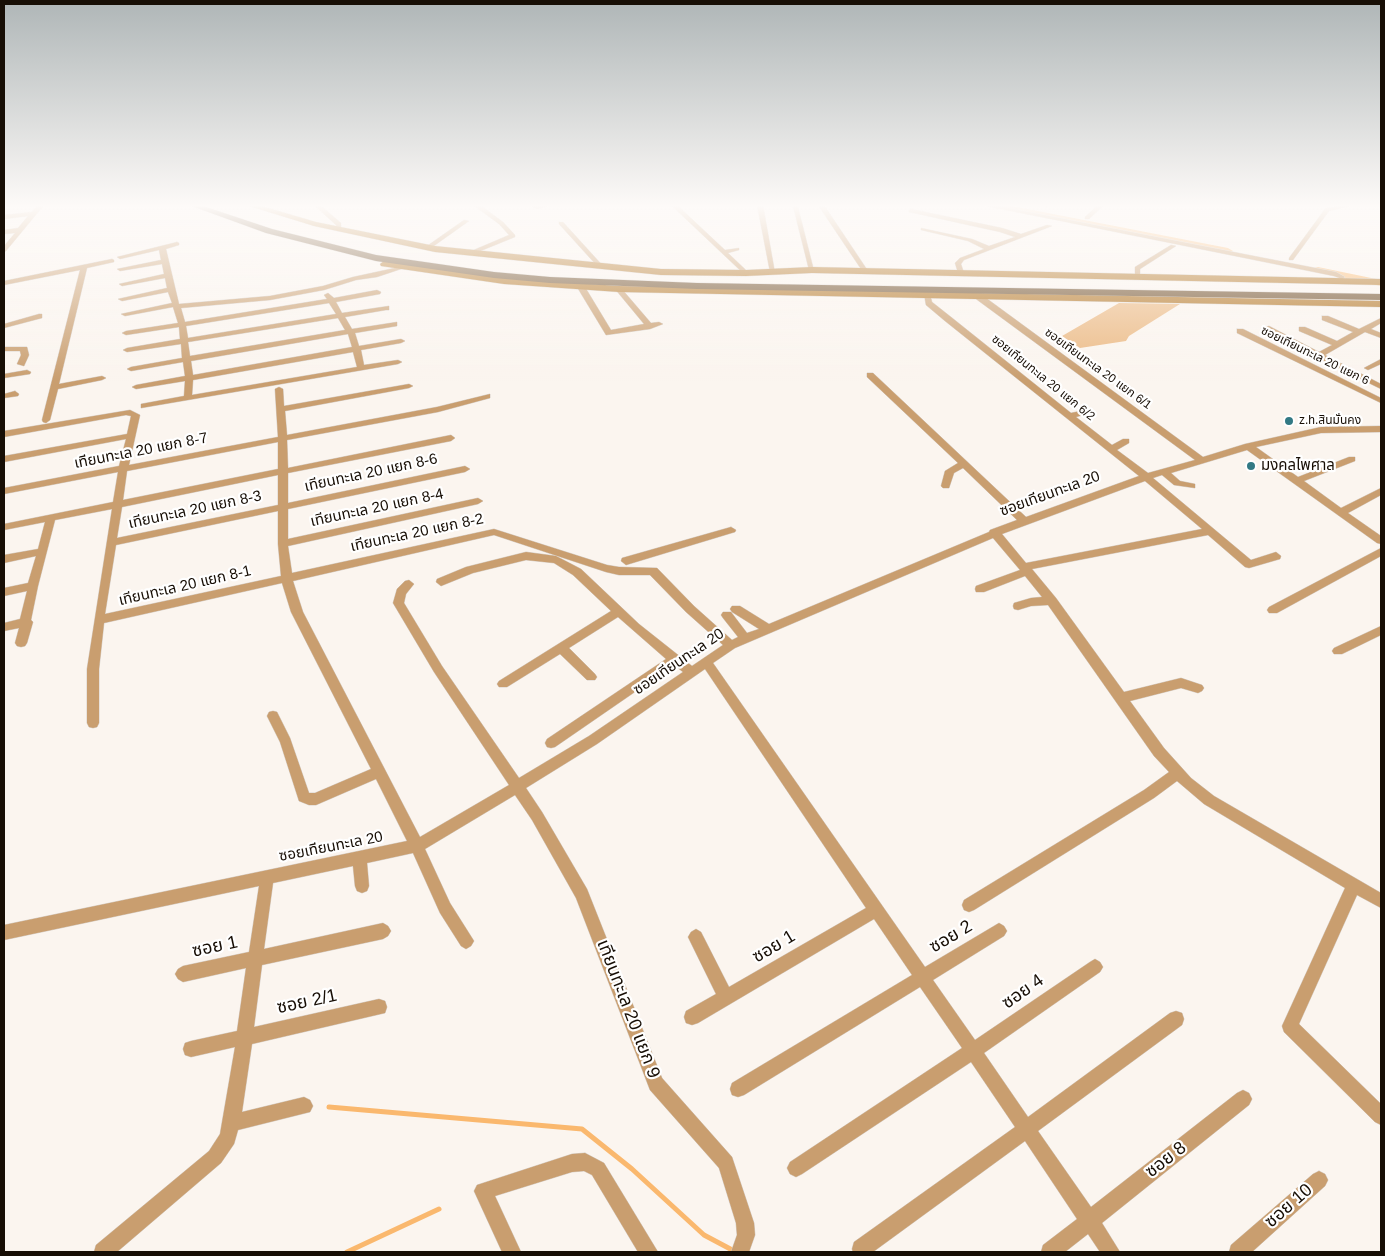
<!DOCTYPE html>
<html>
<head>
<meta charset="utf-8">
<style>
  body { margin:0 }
  #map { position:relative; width:1385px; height:1256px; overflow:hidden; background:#fbf5ef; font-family:Helvetica,sans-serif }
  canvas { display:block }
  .frame { position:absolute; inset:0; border:5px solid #170e05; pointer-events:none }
</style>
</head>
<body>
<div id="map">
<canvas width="1385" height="1256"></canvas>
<div class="frame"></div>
</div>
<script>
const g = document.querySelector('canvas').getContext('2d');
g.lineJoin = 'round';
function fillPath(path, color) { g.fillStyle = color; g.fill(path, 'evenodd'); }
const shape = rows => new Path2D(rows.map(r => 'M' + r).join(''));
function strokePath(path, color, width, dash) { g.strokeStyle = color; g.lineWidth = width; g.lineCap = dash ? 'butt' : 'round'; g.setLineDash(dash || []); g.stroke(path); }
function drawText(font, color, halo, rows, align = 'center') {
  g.font = font + ' Helvetica,"Noto Sans Thai",sans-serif'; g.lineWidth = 4.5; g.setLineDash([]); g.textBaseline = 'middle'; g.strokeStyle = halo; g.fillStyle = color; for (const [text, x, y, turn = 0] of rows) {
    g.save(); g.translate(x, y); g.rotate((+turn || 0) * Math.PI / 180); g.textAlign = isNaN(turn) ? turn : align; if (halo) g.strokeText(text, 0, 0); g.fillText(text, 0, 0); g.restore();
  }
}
fillPath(shape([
  [1119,303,1180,304,1129,336,1126,341,1080,348,1062,336]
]), '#ebb983');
strokePath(shape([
  [329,1107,582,1129,632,1169,704,1235,736,1252],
  [347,1252,439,1209]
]), '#fab86e', 5);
fillPath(shape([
  [989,205,1007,205,1228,248,1233,251,1228,254,994,208,989,205],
  [1318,267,1381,280,1381,286,1314,272,1314,268,1318,267]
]), '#fab86e');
const street = shape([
  [4,205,9,205,4,207,4,205],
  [38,205,44,205,6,251,4,252,4,246,15,233,4,234,4,230,18,228,28,216,4,219,4,215,32,212,38,205],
  [314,205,320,205,341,223,341,231,337,231,336,225,314,205],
  [473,205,480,205,503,222,515,235,515,237,473,254,469,254,469,252,509,235,499,224,473,205],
  [530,205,551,205,537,209,530,205],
  [671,205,677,205,725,250,739,248,739,250,728,253,748,272,748,274,744,274,671,205],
  [757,205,763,205,775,273,770,272,757,205],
  [818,205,824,205,868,271,867,272,863,272,818,205],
  [982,205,993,205,1336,272,1345,277,1342,279,1334,276,982,205],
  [1042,205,1050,205,1047,207,1042,205],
  [1098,205,1104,205,1089,219,1085,219,1085,217,1098,205],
  [1343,205,1353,205,1329,211,1293,260,1289,260,1289,258,1325,209,1343,205],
  [793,206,798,207,814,271,809,270,793,206],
  [911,209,1002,228,1021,234,1047,225,1052,226,964,260,961,264,964,273,961,275,958,273,955,263,960,258,984,249,968,241,921,230,921,228,972,239,989,246,1015,237,1000,232,909,212,909,210,911,209],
  [464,220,469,221,431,248,427,248,427,246,464,220],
  [559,222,563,222,603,266,603,268,599,268,559,224,559,222],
  [177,242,179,243,179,245,166,249,179,304,270,296,323,286,353,277,404,266,404,268,377,277,356,280,324,290,270,300,181,308,185,322,327,299,324,295,328,293,334,298,377,290,381,292,380,294,336,302,342,313,389,306,389,310,386,310,345,317,352,329,397,322,397,326,355,333,359,346,401,339,405,341,401,343,361,350,364,365,398,360,402,362,398,364,141,408,141,404,184,396,185,381,136,389,132,387,136,385,185,376,183,362,131,371,127,369,131,367,182,358,181,344,127,352,123,350,127,348,180,339,179,327,126,335,122,333,126,331,178,323,173,307,125,316,121,314,172,303,168,292,122,301,118,299,167,288,165,278,122,286,119,284,164,274,162,264,120,271,117,269,161,260,159,250,120,259,117,257,177,242],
  [329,303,336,314,188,338,186,326,329,303],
  [338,318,345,330,190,356,188,342,338,318],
  [348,334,352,347,193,375,191,361,348,334],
  [353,352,357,367,192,395,193,380,353,352],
  [1171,245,1176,246,1140,269,1140,276,1135,277,1135,267,1171,245],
  [112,259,114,260,114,262,87,268,59,384,102,376,106,378,102,380,58,389,50,420,46,423,43,422,42,420,80,270,4,285,4,281,112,259],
  [581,285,585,287,611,330,644,324,615,289,619,287,621,288,651,323,659,322,663,324,650,329,606,335,577,287,581,285],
  [924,294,930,294,932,302,951,317,1071,413,1090,409,1090,413,1076,417,1112,445,1123,439,1129,439,1129,443,1117,450,1148,473,1195,460,976,299,976,295,982,295,1203,457,1245,444,1321,427,1381,426,1381,432,1321,433,1256,447,1298,477,1349,457,1355,457,1355,461,1304,481,1341,508,1381,488,1381,495,1348,513,1381,536,1381,544,1377,543,1247,450,1171,473,1180,481,1195,484,1195,488,1174,485,1162,475,1153,478,1251,560,1276,552,1281,556,1280,559,1249,568,1245,567,1208,535,1032,569,1056,598,1124,692,1181,678,1202,685,1204,688,1202,691,1198,693,1181,688,1130,701,1164,748,1191,778,1214,796,1381,893,1381,908,1357,895,1299,1024,1381,1104,1381,1125,1375,1122,1284,1032,1282,1026,1345,888,1204,804,1177,781,1154,798,974,910,969,912,964,910,962,905,964,900,1144,790,1169,772,1154,756,1048,605,1031,606,1018,610,1014,609,1013,606,1014,603,1031,598,1042,597,1025,576,984,592,976,592,975,589,976,586,1020,570,993,538,735,648,713,663,925,967,994,926,999,923,1004,926,1007,931,1004,936,933,980,975,1040,1090,962,1095,959,1100,962,1103,967,1100,972,984,1053,1028,1117,1170,1013,1176,1011,1182,1013,1184,1019,1182,1025,1038,1131,1091,1207,1237,1093,1243,1090,1249,1093,1252,1099,1249,1105,1102,1223,1120,1252,1100,1252,1088,1234,1065,1252,1041,1252,1043,1245,1077,1219,1025,1141,873,1252,853,1252,852,1249,854,1242,1015,1127,971,1062,802,1174,796,1177,790,1174,787,1168,790,1162,962,1048,920,987,744,1095,738,1097,732,1095,730,1089,732,1083,912,975,874,919,698,1023,692,1025,686,1023,684,1017,686,1011,716,994,688,937,691,932,696,929,701,932,729,987,866,908,705,669,597,744,526,788,542,812,587,889,662,1078,732,1157,754,1223,755,1235,749,1252,731,1252,737,1235,736,1223,719,1168,650,1090,576,898,532,820,515,795,425,849,450,903,474,941,471,946,466,949,461,946,440,913,413,853,367,863,369,886,367,891,362,893,357,891,355,886,353,866,273,883,264,949,383,923,388,926,391,931,388,936,383,939,262,965,254,1027,379,999,385,1001,387,1007,385,1013,252,1044,242,1112,304,1097,310,1100,313,1106,310,1112,238,1130,234,1144,221,1163,117,1252,94,1252,96,1245,209,1151,220,1134,235,1047,191,1057,185,1055,183,1049,185,1043,191,1041,237,1031,246,968,183,982,178,979,175,974,178,969,183,966,249,952,259,886,4,940,4,925,407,841,376,779,316,805,309,805,299,801,280,742,267,716,269,712,273,711,277,712,290,738,309,793,315,793,371,769,291,612,282,583,104,623,99,669,99,723,97,727,93,728,89,727,87,723,87,669,112,509,55,520,38,586,31,620,33,622,27,643,25,646,21,647,17,646,15,643,19,628,4,631,4,623,20,619,27,591,4,596,4,588,28,583,36,556,4,563,4,555,38,549,45,522,4,530,4,524,113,502,118,472,4,494,4,488,119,466,126,439,4,462,4,456,127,434,131,416,126,415,4,437,4,431,130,410,140,415,129,465,278,437,275,389,279,387,283,389,284,406,409,384,413,386,409,388,285,411,287,435,437,407,490,394,490,398,438,412,287,440,288,468,451,435,455,438,451,441,288,473,288,503,465,466,470,469,465,472,288,509,288,539,478,498,483,501,478,504,288,546,292,573,494,529,607,565,619,567,657,568,694,606,732,640,738,637,723,618,721,615,723,612,731,612,747,633,759,629,732,612,730,609,732,606,740,606,769,624,989,532,990,530,1017,520,963,468,954,473,949,488,943,488,941,486,945,471,958,463,867,377,867,373,873,373,1026,517,1139,476,945,321,926,305,924,294],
  [278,442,278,469,123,500,127,471,278,442],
  [278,475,278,505,117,538,122,507,278,475],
  [1145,481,1202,529,1026,563,1002,534,1145,481],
  [278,511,278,544,281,576,105,614,116,545,278,511],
  [494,535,606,572,619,575,650,575,686,612,723,645,692,666,639,624,581,569,556,556,526,552,466,567,437,579,436,582,441,586,473,573,526,560,554,563,573,575,611,611,499,681,497,684,499,687,507,687,560,654,587,680,595,680,597,677,595,674,569,648,618,617,666,659,547,739,545,743,547,747,551,748,555,747,674,665,683,672,589,736,519,778,442,666,404,603,406,594,414,584,409,580,405,581,397,589,393,603,434,672,509,785,420,837,303,612,293,581,494,535],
  [39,314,42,314,42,318,4,328,4,324,39,314],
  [1322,316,1328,316,1359,329,1381,318,1381,323,1371,329,1381,333,1381,338,1365,332,1325,355,1381,384,1381,389,1318,358,1314,358,1313,355,1262,328,1269,326,1319,352,1332,345,1299,331,1299,327,1305,327,1337,341,1353,332,1322,320,1322,316],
  [1237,329,1243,329,1381,398,1381,403,1237,333,1237,329],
  [4,347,27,347,29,355,24,366,17,364,21,355,20,351,4,351,4,347],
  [1381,359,1381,364,1368,370,1364,368,1381,359],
  [27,370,31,372,30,374,4,378,4,374,27,370],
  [15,391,19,394,18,396,4,398,4,394,15,391],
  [731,527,736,530,735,532,626,565,621,561,622,558,731,527],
  [1381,548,1381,556,1277,613,1269,613,1267,610,1269,607,1381,548],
  [1381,626,1381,635,1342,654,1334,654,1332,651,1334,648,1381,626],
  [585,1153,604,1163,658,1252,638,1252,592,1175,584,1171,572,1172,495,1196,521,1252,502,1252,474,1191,477,1185,572,1154,585,1153],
  [1319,1171,1325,1174,1328,1180,1325,1186,1252,1252,1229,1252,1231,1245,1313,1174,1319,1171]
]);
const secondary = shape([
  [246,205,258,205,316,222,435,246,661,269,746,270,812,267,1381,279,1381,285,812,273,746,276,661,275,435,252,314,226,246,205],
  [384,261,504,278,619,286,1381,301,1381,307,619,292,504,284,381,266,380,264,384,261]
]);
const highway = shape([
  [189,205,200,205,272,229,376,255,494,272,550,277,697,283,1381,294,1381,300,697,289,550,283,494,278,376,261,266,233,189,205]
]);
strokePath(street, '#d7d0ca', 1);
strokePath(secondary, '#d7d0ca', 1);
strokePath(highway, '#d7d0ca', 1);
fillPath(street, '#c99e6f');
fillPath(secondary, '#b0711d');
fillPath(highway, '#694720');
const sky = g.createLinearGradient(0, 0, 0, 381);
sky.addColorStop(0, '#afb6b7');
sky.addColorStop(0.54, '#fdfaf8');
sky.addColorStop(1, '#fdfaf800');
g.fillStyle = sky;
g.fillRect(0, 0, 1385, 381);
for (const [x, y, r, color] of [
  [1289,421,5,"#327984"],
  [1251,466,5,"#327984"]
]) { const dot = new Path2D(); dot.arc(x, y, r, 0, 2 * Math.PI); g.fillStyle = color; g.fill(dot); strokePath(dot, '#fff', 2); }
drawText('12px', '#170e05', '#fff', [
  ["ซอยเทียนทะเล 20 แยก 6",1315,356,26],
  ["ซอยเทียนทะเล 20 แยก 6/1",1098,369,36],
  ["ซอยเทียนทะเล 20 แยก 6/2",1043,378,39]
]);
drawText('12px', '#170e05', '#fff', [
  ["z.h.สินมั่นคง",1299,421]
], 'left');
drawText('15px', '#170e05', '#fff', [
  ["เทียนทะเล 20 แยก 8-7",141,451,-11],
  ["เทียนทะเล 20 แยก 8-6",371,473,-12],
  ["ซอยเทียนทะเล 20",1050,494,-20],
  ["เทียนทะเล 20 แยก 8-4",377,508,-12],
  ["เทียนทะเล 20 แยก 8-3",195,510,-12],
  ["เทียนทะเล 20 แยก 8-2",417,533,-12],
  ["เทียนทะเล 20 แยก 8-1",185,586,-13],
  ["ซอยเทียนทะเล 20",679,662,-34],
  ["ซอยเทียนทะเล 20",331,847,-11]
]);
drawText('15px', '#170e05', '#fff', [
  ["มงคลไพศาล",1261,466]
], 'left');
drawText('18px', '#170e05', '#fff', [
  ["ซอย 2",951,937,-31],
  ["ซอย 1",215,947,-12],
  ["ซอย 1",774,947,-31],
  ["ซอย 4",1023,992,-35],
  ["ซอย 2/1",307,1002,-12],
  ["เทียนทะเล 20 แยก 9",628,1009,69],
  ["ซอย 8",1166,1160,-38],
  ["ซอย 10",1289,1206,-41]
]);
</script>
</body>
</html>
